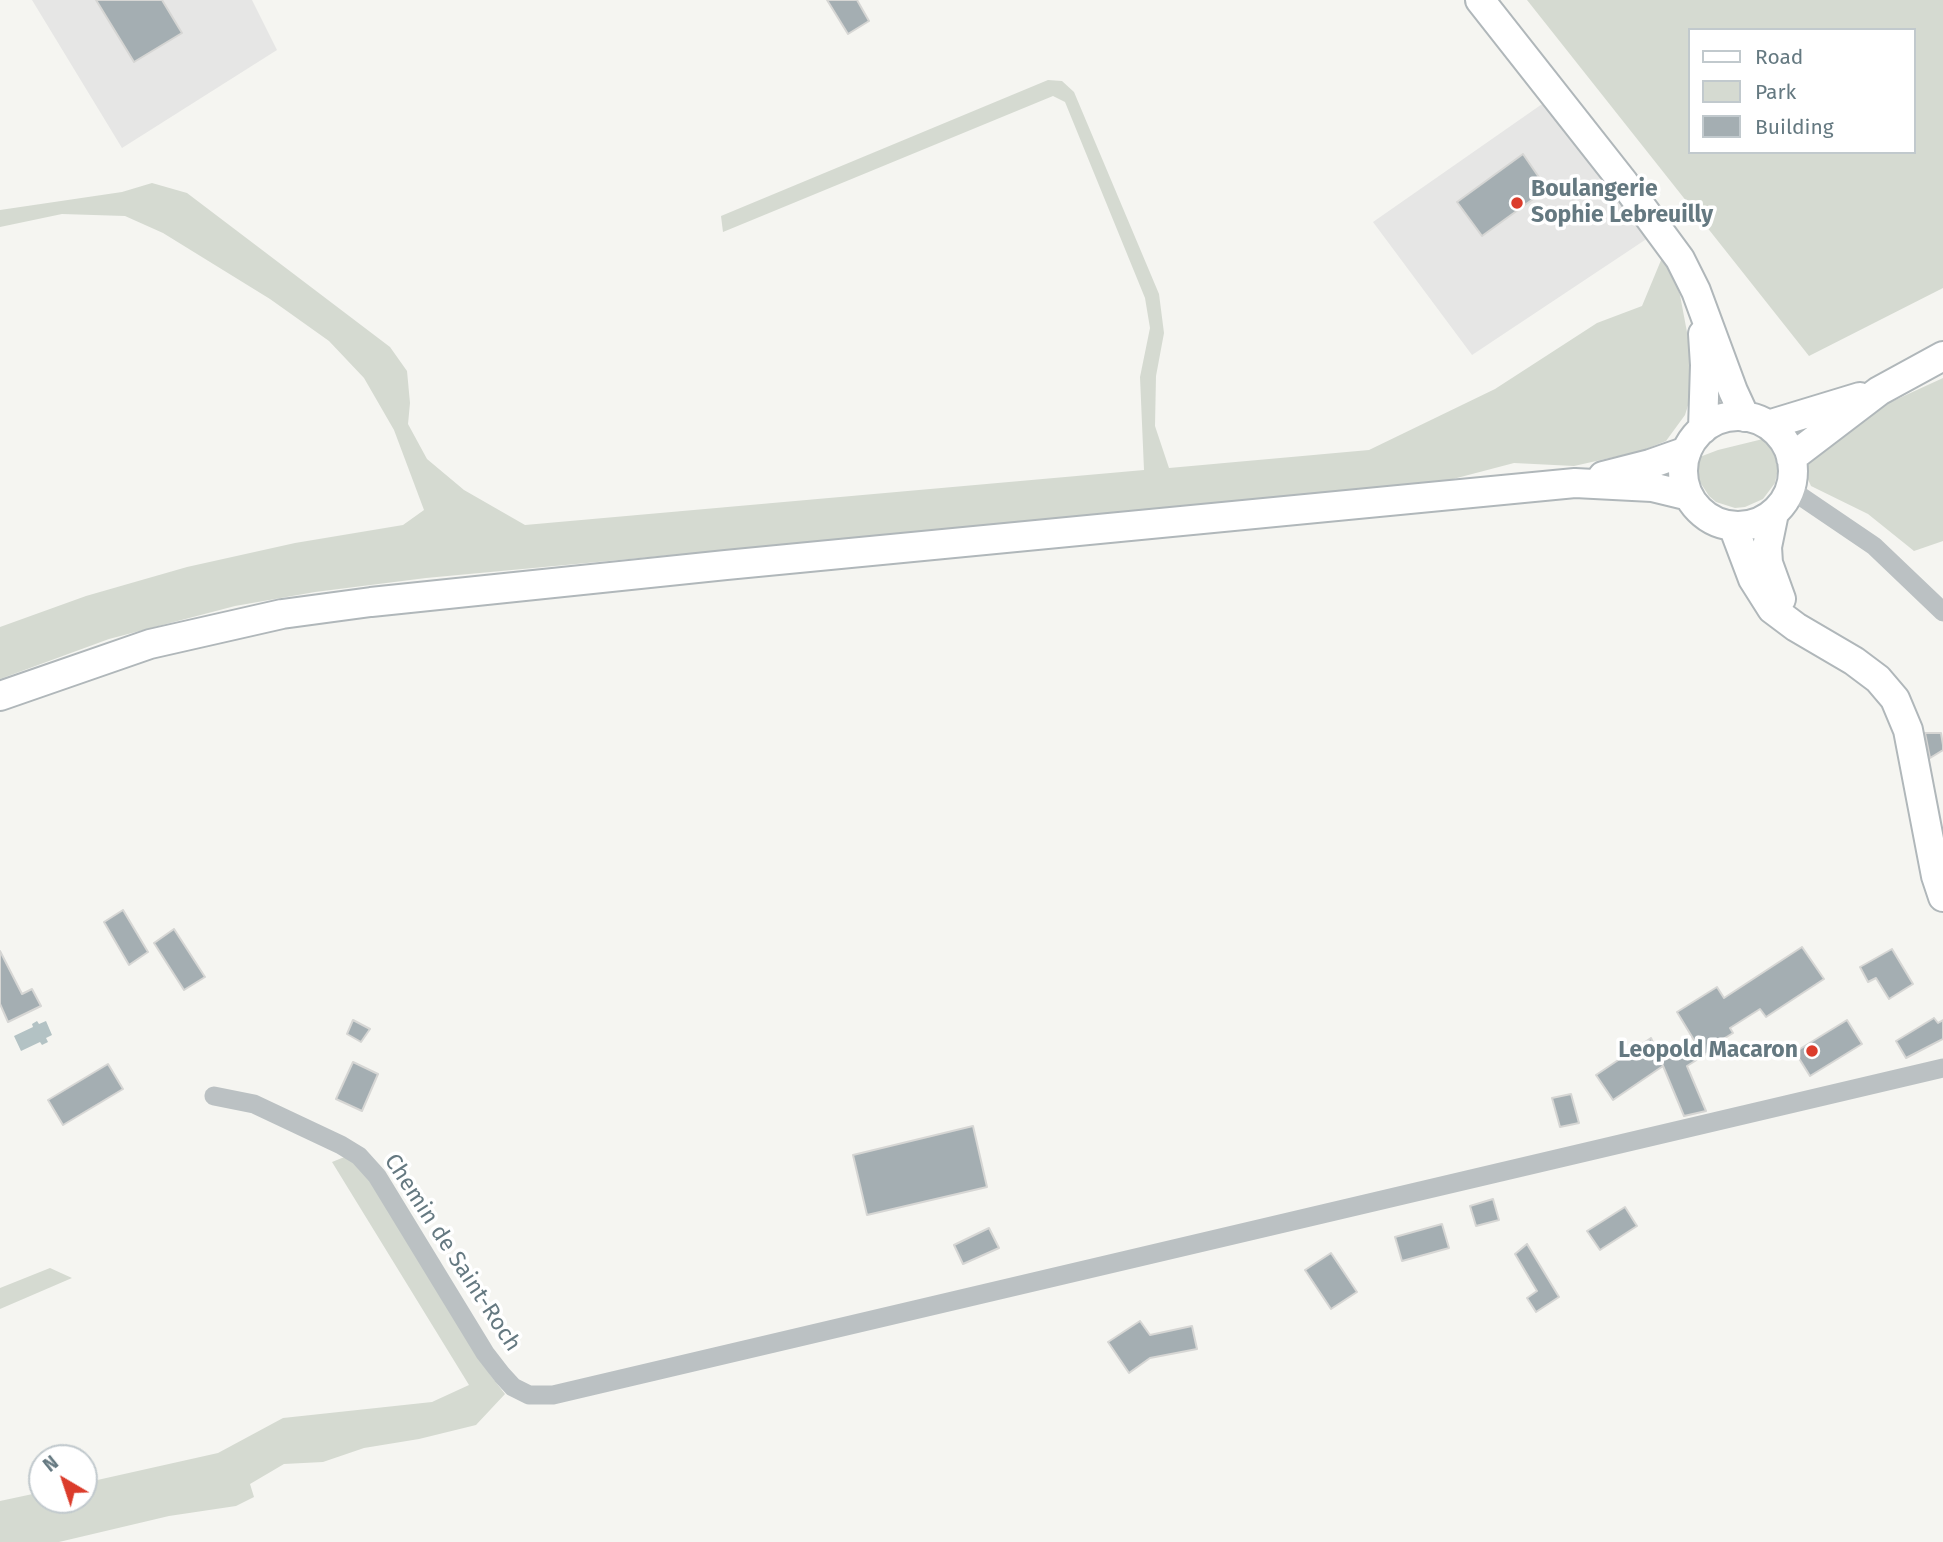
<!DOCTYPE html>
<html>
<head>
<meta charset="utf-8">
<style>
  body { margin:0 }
  #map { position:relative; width:1943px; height:1542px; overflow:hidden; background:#f5f5f1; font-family:"Fira Sans",sans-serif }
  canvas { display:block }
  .legend { position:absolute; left:1688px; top:28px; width:228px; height:126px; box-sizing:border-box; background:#fff; border:2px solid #c1c9cd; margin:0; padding:9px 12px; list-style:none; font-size:21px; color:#657981 }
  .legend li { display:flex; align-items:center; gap:14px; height:35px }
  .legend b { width:35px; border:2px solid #c1c9cd }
  .north { position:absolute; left:28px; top:1444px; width:70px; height:70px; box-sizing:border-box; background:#fff; border:2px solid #c1c9cd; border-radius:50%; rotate:321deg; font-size:19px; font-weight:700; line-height:28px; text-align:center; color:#657981 }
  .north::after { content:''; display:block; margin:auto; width:24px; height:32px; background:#db3c2b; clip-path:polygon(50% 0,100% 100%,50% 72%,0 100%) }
</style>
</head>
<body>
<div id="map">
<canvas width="1943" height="1542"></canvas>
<ul class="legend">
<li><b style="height:9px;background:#fff"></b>Road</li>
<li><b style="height:19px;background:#d5dad1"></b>Park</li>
<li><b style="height:19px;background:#a4aeb2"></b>Building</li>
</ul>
<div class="north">N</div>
</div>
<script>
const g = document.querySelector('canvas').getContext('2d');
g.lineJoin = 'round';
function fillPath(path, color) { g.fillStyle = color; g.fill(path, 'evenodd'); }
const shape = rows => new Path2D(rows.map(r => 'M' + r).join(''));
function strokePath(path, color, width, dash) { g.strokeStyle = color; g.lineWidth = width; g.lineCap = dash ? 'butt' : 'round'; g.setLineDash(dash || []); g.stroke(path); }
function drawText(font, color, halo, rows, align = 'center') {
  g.font = font + ' "Fira Sans",sans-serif'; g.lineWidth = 7; g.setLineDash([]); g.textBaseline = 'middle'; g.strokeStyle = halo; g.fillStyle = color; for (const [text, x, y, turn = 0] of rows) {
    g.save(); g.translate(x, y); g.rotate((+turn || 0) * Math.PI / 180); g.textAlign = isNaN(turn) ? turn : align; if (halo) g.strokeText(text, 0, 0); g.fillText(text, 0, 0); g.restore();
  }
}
fillPath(shape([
  [32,0,252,0,277,50,122,148],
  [1545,102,1651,236,1472,355,1373,222]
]), '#e6e6e5');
fillPath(shape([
  [1527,0,1943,0,1943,288,1809,356],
  [1689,30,1913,30,1913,152,1689,152],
  [1048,80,1062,81,1074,92,1159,294,1164,333,1156,376,1155,426,1169,468,1369,450,1495,389,1597,323,1642,306,1664,253,1680,295,1696,380,1685,415,1666,441,1641,451,1574,466,1514,463,1434,484,426,578,315,592,235,606,109,639,0,679,0,627,86,596,187,567,295,543,403,525,424,510,394,430,364,378,329,341,270,299,163,233,125,216,62,214,0,227,0,210,122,192,152,183,187,193,390,347,407,371,410,403,408,424,427,459,464,490,525,525,1144,470,1140,377,1150,328,1145,298,1065,102,1053,96,723,232,721,216],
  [1943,378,1943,541,1914,551,1868,514,1811,486,1805,473,1813,454,1869,412],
  [1767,438,1773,445,1779,464,1775,483,1763,499,1745,507,1735,508,1716,502,1709,496,1698,479,1697,458,1718,450],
  [347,1156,367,1173,491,1376,505,1394,476,1425,419,1439,364,1448,323,1462,284,1464,250,1484,254,1497,236,1506,169,1516,59,1542,0,1542,0,1501,42,1492,42,1500,84,1500,84,1483,218,1453,283,1418,432,1402,469,1385,332,1162],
  [50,1268,72,1278,0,1309,0,1288]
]), '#d5dad1');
fillPath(shape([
  [37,1021,39,1024,46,1021,52,1035,46,1038,48,1042,42,1045,40,1042,21,1051,14,1036,33,1027,32,1024]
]), '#b3c2c4');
const building = shape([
  [96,0,162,0,182,33,134,62,96,0],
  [827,0,857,0,869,21,848,34,827,0],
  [1523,154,1547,189,1482,236,1457,202,1523,154],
  [1925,733,1941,733,1943,745,1943,750,1930,758,1925,733],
  [123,910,148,952,129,965,104,922,123,910],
  [174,929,205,977,184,990,154,943,174,929],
  [1802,947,1824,979,1766,1017,1760,1009,1730,1028,1733,1033,1720,1041,1722,1044,1687,1066,1706,1111,1684,1116,1661,1061,1697,1045,1677,1012,1717,987,1724,998,1802,947],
  [1892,949,1913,984,1889,999,1876,978,1868,982,1860,967,1892,949],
  [0,951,22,994,32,989,41,1006,8,1022,0,1004,0,951],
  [1934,1018,1938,1023,1943,1020,1943,1039,1906,1058,1896,1041,1934,1018],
  [353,1020,370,1029,361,1042,347,1034,353,1020],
  [1847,1020,1862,1044,1810,1076,1795,1052,1847,1020],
  [1651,1038,1663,1066,1613,1100,1596,1075,1651,1038],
  [353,1062,378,1074,362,1111,336,1099,353,1062],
  [108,1064,123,1089,63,1125,48,1100,108,1064],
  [1571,1094,1579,1123,1560,1127,1552,1098,1571,1094],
  [973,1126,987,1187,867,1215,853,1155,973,1126],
  [1493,1199,1499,1220,1476,1226,1470,1206,1493,1199],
  [1625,1207,1637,1226,1600,1250,1587,1231,1625,1207],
  [1442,1224,1449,1248,1402,1261,1395,1237,1442,1224],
  [989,1228,999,1248,963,1264,954,1245,989,1228],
  [1527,1244,1559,1297,1536,1312,1527,1298,1537,1291,1515,1254,1527,1244],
  [1331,1253,1357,1292,1331,1309,1305,1270,1331,1253],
  [1140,1321,1150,1335,1192,1326,1197,1349,1150,1358,1129,1373,1108,1342,1140,1321]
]);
fillPath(building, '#a4aeb2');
strokePath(building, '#d6d6d4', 2);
const secondary = shape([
  [1480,0,1624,183,1680,259,1696,291,1733,391,1745,417],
  '1683 471a55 55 0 1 1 110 0a55 55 0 1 1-110 0Z',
  [1768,425,1860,397],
  [1703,429,1705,365,1703,334],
  [1791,458,1879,391,1943,356],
  [1603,476,1650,464,1687,451],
  [1774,513,1767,547,1768,563,1781,599],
  [1733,526,1753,579,1772,609,1796,627,1854,661,1878,679,1895,699,1908,730,1936,876,1943,897],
  [0,696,150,644,282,614,371,602,726,565,1575,483,1652,487,1689,496]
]);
strokePath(secondary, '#b0b7ba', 32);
strokePath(shape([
  [1790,489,1874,546,1943,612],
  [214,1096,254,1104,341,1145,359,1156,377,1176,485,1353,502,1375,513,1387,529,1395,553,1395,1943,1068]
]), '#bbc1c3', 19);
strokePath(secondary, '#fff', 28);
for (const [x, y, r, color] of [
  [1517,203,7,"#db3c2b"],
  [1812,1051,7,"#db3c2b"]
]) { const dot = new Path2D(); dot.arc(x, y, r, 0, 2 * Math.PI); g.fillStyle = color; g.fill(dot); strokePath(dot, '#fff', 2.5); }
drawText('bold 23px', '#657981', '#fff', [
  ["Boulangerie",1531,190],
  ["Sophie Lebreuilly",1531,216],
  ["Leopold Macaron",1798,1051,"right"]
], 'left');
drawText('23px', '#657981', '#fff', [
  ["Chemin de Saint-Roch",452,1253,57]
]);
</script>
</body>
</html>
